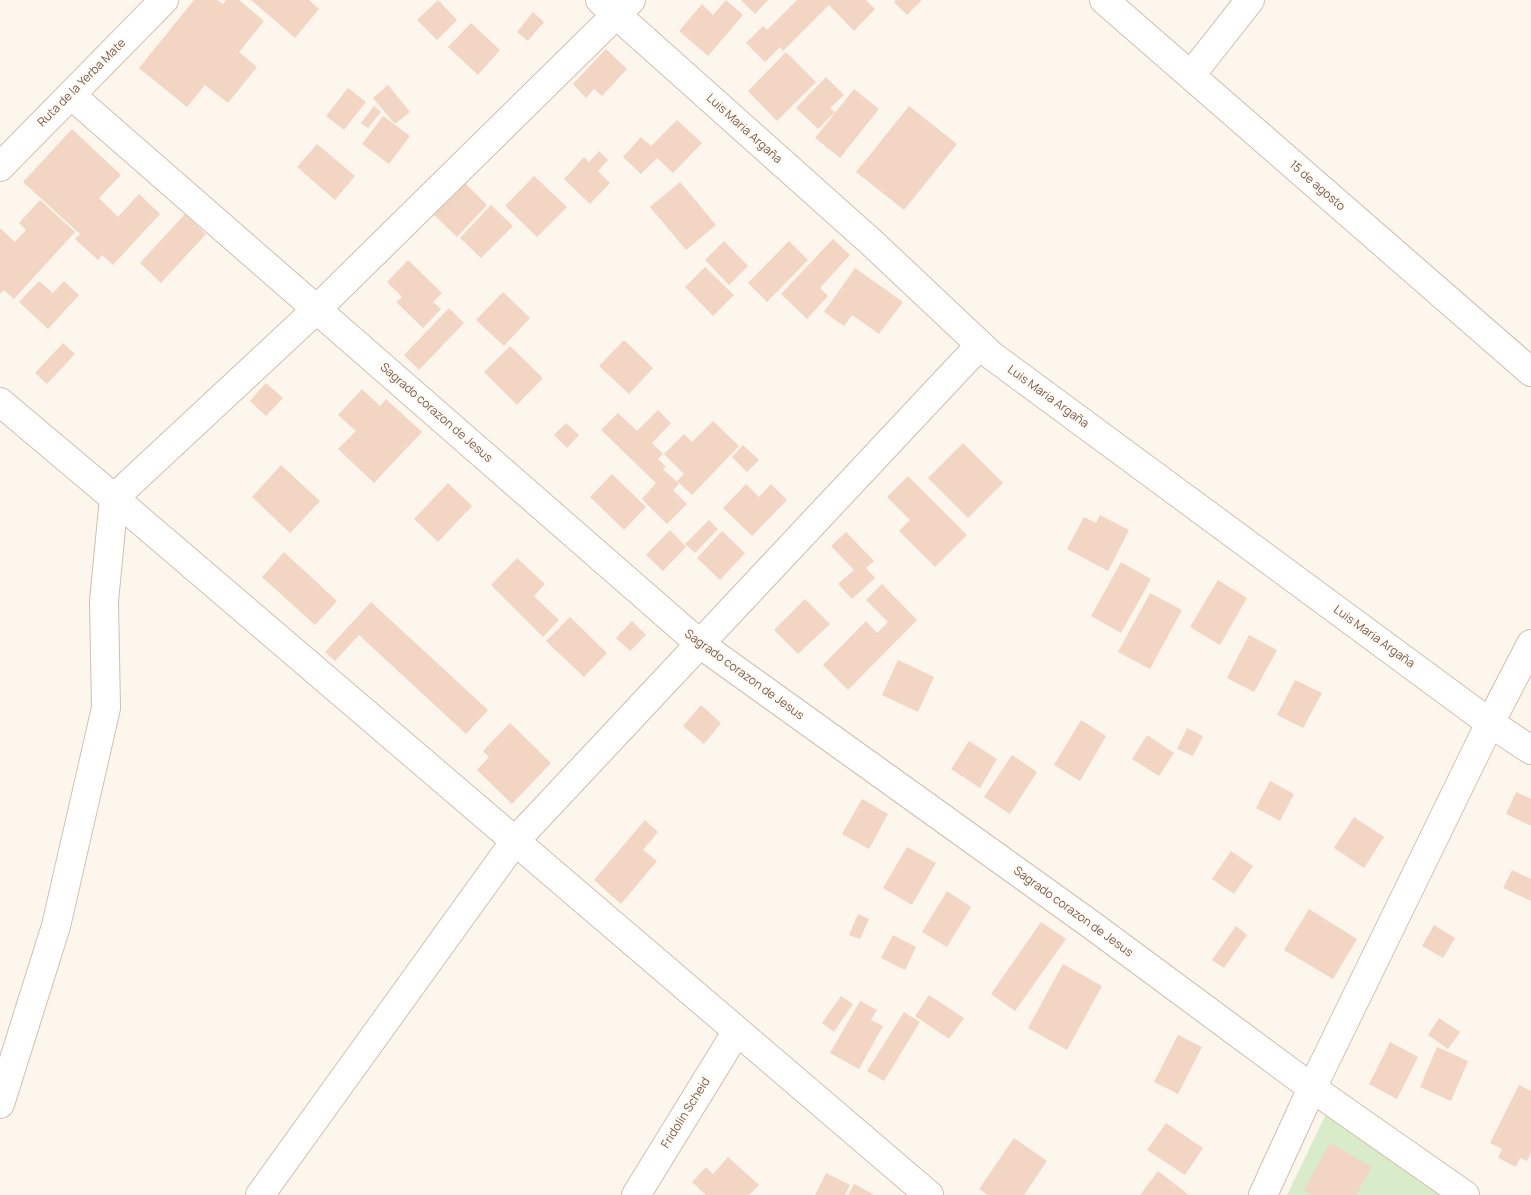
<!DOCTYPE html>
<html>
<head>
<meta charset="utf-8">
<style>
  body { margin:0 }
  canvas { display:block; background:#fdf6ec }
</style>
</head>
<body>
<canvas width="1531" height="1195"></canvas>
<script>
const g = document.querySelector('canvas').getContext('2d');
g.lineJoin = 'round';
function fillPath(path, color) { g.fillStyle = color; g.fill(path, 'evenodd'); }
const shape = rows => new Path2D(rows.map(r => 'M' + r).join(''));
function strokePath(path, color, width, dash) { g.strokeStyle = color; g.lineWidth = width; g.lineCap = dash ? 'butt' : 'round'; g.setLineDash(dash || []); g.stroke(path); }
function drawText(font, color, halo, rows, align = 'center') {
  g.font = font + ' Manrope,sans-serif'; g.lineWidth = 4; g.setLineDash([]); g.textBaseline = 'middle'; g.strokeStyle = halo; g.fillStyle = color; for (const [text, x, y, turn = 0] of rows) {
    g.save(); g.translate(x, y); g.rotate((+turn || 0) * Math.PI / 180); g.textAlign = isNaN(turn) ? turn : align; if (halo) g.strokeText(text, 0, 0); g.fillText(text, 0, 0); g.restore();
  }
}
fillPath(shape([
  [1328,1110,1443,1195,1287,1195]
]), '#d8ecc9');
fillPath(shape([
  [194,0,217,0,223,4,226,0,239,0,264,21,239,52,257,67,228,103,205,85,187,107,139,68],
  [251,0,309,0,319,9,295,38],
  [438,0,457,20,437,40,417,20],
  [726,0,743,15,708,56,679,31,702,4,713,15],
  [741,0,768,0,755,14],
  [797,0,866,0,875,9,854,31,829,5,783,51,780,47,765,62,746,43,763,26,767,30],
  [896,0,922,0,907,15,894,2],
  [533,12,544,22,528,41,517,32],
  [471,23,500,50,478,75,448,47],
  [606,49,627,69,602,96,594,89,586,98,573,84],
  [786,52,816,82,777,121,748,91],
  [826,77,844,95,830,108,835,112,818,129,796,108],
  [388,85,410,112,395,124,373,98],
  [348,88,366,102,344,130,326,116],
  [854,89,879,109,840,158,815,138],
  [374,106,381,112,368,128,361,123],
  [909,106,957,144,904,210,856,172],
  [383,116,410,136,389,164,362,144],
  [677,120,702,143,673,173,657,158,641,174,623,157,641,137,651,146],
  [72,129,121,175,99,198,118,217,139,194,160,214,113,265,102,255,98,260,75,239,80,234,23,182],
  [317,144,355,176,335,200,297,167],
  [599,151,608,160,598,171,610,183,590,204,564,179,584,157,589,162],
  [534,176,567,207,537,237,505,206],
  [680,182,716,225,686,250,650,207],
  [465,183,487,205,457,237,434,215],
  [40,200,75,232,14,299,4,290,0,294,0,228,15,242,26,230,19,223],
  [491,205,513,226,481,258,460,238],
  [185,214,206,234,161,283,140,263],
  [833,239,850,255,820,288,828,296,807,319,781,294],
  [724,241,748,266,729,285,705,260],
  [789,241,808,260,767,302,748,283],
  [408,260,442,293,433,302,441,309,423,328,396,302,402,297,387,282],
  [705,267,734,295,713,316,685,287],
  [855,268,903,302,879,334,852,315,844,326,824,312],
  [39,281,53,293,64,281,79,295,48,329,19,302],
  [503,292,530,318,504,346,476,320],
  [449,308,464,323,419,370,404,355],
  [624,340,653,368,629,394,599,366],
  [63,343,75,354,47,384,35,373],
  [510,346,543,378,517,405,484,372],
  [266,383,283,398,266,416,250,401],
  [362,389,380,406,386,399,422,432,374,483,338,449,356,431,338,415],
  [658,410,671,423,652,443,663,454,658,459,666,467,663,469,679,484,673,490,687,504,667,524,642,499,656,483,601,430,618,413,637,431],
  [713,421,739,446,692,495,677,481,684,474,664,454,684,434,692,442],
  [566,423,579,435,567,448,554,435],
  [963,443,1003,483,968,518,928,478],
  [743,445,759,460,747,472,732,457],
  [281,465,320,501,290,533,252,497],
  [612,474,646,507,624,530,590,497],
  [908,476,967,535,935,567,899,531,910,520,887,497],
  [448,483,472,506,438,542,414,519],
  [746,484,759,497,771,484,787,500,752,536,723,508],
  [1100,515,1129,530,1108,571,1067,549,1084,517,1096,523],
  [709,520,718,529,695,553,685,544],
  [670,530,686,547,663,571,646,555],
  [722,531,745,553,720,580,697,558],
  [846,532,874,561,866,568,875,578,852,599,838,584,854,570,831,546],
  [284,552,337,601,315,625,262,577],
  [517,558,545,584,534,596,559,620,543,637,491,585],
  [1121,562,1151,579,1121,633,1091,616],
  [1218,580,1247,598,1220,645,1190,627],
  [882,584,917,620,848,690,823,665,866,621,877,633,888,622,866,600],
  [1150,593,1182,610,1150,669,1118,652],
  [805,599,830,624,798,654,774,630],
  [371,602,488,710,466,734,359,635,335,661,325,652],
  [570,617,607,653,584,677,546,641],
  [632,621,646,635,630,651,616,638],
  [1249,635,1277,650,1254,692,1227,678],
  [898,660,934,677,918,712,882,695],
  [1295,680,1322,693,1303,728,1277,715],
  [701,705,721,723,704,744,683,726],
  [1081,720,1106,736,1080,781,1054,765],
  [510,723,551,763,512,804,477,770,489,757,483,751],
  [1187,728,1203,736,1193,756,1177,749],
  [1147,735,1174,753,1159,776,1132,759],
  [969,741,997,759,980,788,951,769],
  [1012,755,1037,772,1010,814,984,797],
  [1270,781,1294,794,1280,821,1256,808],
  [1516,792,1531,799,1531,826,1506,814],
  [862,799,888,814,869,849,842,834],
  [1354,817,1384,837,1364,868,1334,848],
  [645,820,658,832,643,850,657,861,621,904,594,880],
  [907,847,936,863,912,905,883,888],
  [1231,851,1253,866,1234,894,1212,879],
  [1512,870,1531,879,1531,901,1503,888],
  [947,891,971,907,947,947,922,932],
  [1309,909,1357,939,1333,979,1284,950],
  [858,914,869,919,860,939,849,935],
  [1041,922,1066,939,1015,1011,991,994],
  [1434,925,1455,938,1443,958,1422,946],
  [1236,926,1247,935,1224,968,1212,960],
  [893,935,916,947,905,970,881,958],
  [1063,964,1102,986,1067,1050,1028,1028],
  [929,995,964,1018,949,1039,915,1016],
  [841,996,853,1004,834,1032,822,1023],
  [860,1001,877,1010,871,1020,883,1026,859,1069,830,1053],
  [904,1012,920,1022,884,1081,867,1071],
  [1439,1018,1460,1032,1448,1049,1428,1035],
  [1178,1035,1202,1047,1178,1094,1154,1082],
  [1390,1042,1418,1057,1397,1099,1369,1084],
  [1437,1047,1468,1061,1451,1101,1420,1087],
  [1519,1085,1531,1091,1531,1153,1527,1161,1520,1158,1516,1167,1498,1158,1502,1149,1490,1143],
  [1166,1123,1203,1148,1185,1175,1147,1150],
  [1014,1138,1047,1161,1024,1195,988,1195,979,1189],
  [1330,1143,1372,1167,1356,1195,1313,1195,1304,1190],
  [728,1157,759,1185,749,1195,706,1195,692,1182,706,1167,713,1174],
  [1158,1171,1189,1195,1140,1195],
  [826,1173,850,1185,845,1195,815,1195],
  [854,1184,873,1194,872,1195,848,1195]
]), '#f3d5c3');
const street = shape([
  [600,0,871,242,991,355,1490,723,1531,750],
  [1104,0,1531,372],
  [1191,75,1250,0],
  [71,95,700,644,1093,926,1312,1088,1465,1195],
  [0,402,114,498,929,1195],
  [0,1104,56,926,106,708,104,601,114,498,317,309,631,0],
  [260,1195,515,841,980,345],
  [636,1195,737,1031],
  [1263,1195,1312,1088,1490,723,1531,644]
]);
const secondary = shape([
  [0,167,164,0]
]);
strokePath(street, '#d1beb0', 30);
strokePath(secondary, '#d6c0b0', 30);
strokePath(street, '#fff', 28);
strokePath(secondary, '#fff', 28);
drawText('12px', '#7a5c4d', '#fffaf3', [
  ["Ruta de la Yerba Mate",82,83,-45],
  ["Luis Maria Argaña",744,129,42],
  ["15 de agosto",1317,186,41],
  ["Luis Maria Argaña",1048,397,36],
  ["Sagrado corazon de Jesus",436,413,41],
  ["Luis Maria Argaña",1374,637,36],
  ["Sagrado corazon de Jesus",744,675,36],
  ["Sagrado corazon de Jesus",1073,912,36],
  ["Fridolin Scheid",686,1113,-58]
]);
</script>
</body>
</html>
